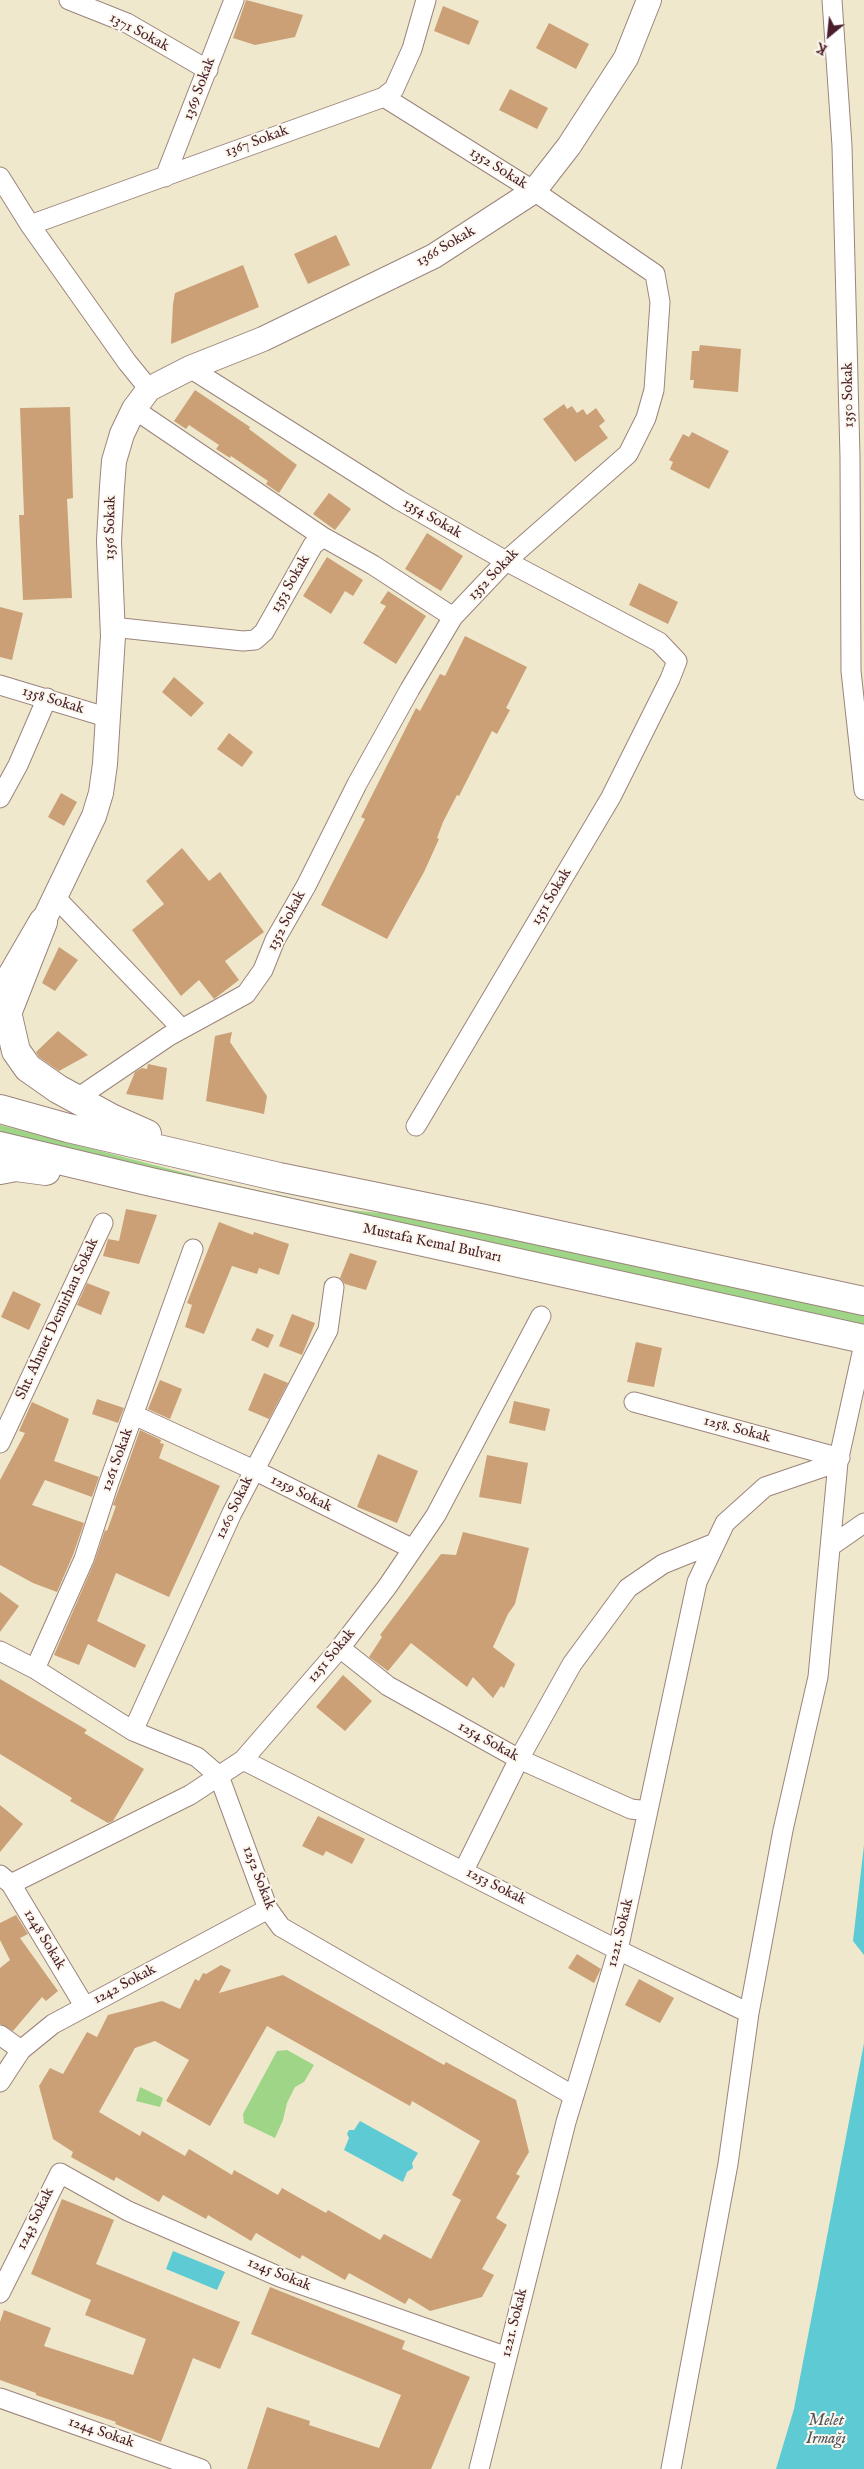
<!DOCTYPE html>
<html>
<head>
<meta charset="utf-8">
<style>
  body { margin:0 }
  #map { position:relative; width:864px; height:2469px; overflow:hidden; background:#efe8cd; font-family:"IM FELL English",serif }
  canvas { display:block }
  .north { position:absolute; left:804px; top:10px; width:50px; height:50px; -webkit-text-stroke:4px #fbf7ec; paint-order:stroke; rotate:208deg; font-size:14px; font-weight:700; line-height:20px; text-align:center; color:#4a1f2b }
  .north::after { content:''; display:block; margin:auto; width:18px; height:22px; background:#4a1f2b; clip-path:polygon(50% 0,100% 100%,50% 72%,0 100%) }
</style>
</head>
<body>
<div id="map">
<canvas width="864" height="2469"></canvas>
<div class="north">K</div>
</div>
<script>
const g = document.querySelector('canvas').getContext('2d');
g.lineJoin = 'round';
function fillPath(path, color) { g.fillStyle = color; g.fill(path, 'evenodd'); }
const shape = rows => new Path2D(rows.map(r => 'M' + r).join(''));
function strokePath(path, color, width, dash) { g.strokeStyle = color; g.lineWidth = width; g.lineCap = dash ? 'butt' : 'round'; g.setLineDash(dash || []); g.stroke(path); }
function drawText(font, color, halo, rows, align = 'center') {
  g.font = font + ' "IM FELL English",serif'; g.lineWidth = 4; g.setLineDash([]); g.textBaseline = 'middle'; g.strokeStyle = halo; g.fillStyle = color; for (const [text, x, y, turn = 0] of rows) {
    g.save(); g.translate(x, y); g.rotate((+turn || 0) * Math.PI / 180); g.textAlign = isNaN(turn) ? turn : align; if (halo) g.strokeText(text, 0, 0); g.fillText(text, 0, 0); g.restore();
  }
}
fillPath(shape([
  [0,1125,212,1180,341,1209,399,1215,777,1295,864,1315,864,1330,0,1137],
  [287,2050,314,2065,304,2082,295,2087,287,2103,283,2120,275,2138,244,2123,243,2114,277,2051],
  [140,2087,163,2098,160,2107,136,2101]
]), '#9ed586');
fillPath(shape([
  [864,1845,864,1955,853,1941],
  [864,2043,864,2469,776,2469,794,2409],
  [360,2121,418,2153,412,2163,413,2168,407,2172,403,2182,344,2150,349,2138,347,2134,349,2130,354,2130],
  [173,2251,225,2272,217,2290,166,2269]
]), '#5dcad4');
fillPath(shape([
  [246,0,303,15,295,37,255,45,233,38],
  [443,6,479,21,469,45,434,31],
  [549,23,589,44,576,69,536,48],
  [510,89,548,108,537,129,499,110],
  [336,235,350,265,308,284,294,254],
  [243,265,259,307,171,344,173,304,175,293],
  [700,345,741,349,738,392,693,388,694,380,690,380,692,351,699,351],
  [195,390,250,427,249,429,297,465,279,493,266,484,268,481,231,456,230,458,216,449,219,445,189,425,186,429,174,421],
  [564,404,567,409,572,406,577,413,583,409,587,415,596,408,605,421,599,426,608,438,575,462,543,419],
  [70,407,73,498,67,499,72,598,23,600,19,515,24,515,20,408],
  [692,432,729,451,709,489,670,469,673,462,669,460,683,434,689,437],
  [329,493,351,509,335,530,313,514],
  [427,533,463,556,441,591,405,569],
  [327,557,363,580,353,596,345,591,331,614,303,596],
  [639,583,678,602,668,624,629,605],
  [388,591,426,616,396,664,363,643,386,606,380,603],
  [0,607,23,613,12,660,0,657],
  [465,636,527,667,506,708,510,710,497,734,492,731,459,796,457,795,443,822,437,838,439,839,424,872,387,939,321,905,365,819,361,817,416,708,420,711,440,674,445,676],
  [174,677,204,703,191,717,162,692],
  [229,733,253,752,242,767,217,749],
  [61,793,77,802,64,826,48,817],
  [182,848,209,881,220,872,264,932,225,961,239,980,214,999,199,980,181,996,132,930,164,904,146,881],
  [59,947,78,960,55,991,42,983],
  [58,1031,88,1055,59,1071,39,1057,36,1052],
  [232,1032,230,1042,267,1096,264,1114,206,1101,215,1036],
  [148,1064,167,1068,163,1100,126,1094,135,1072,142,1068,147,1069],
  [126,1209,157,1215,139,1264,103,1256,108,1239,119,1241],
  [219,1222,253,1235,254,1232,289,1244,279,1275,259,1268,257,1274,232,1266,204,1334,185,1327,192,1305,187,1303],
  [350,1253,377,1261,366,1290,345,1284,340,1278],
  [87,1283,110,1292,101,1315,77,1305],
  [13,1291,41,1304,29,1330,1,1317],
  [292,1314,315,1323,302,1355,279,1346],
  [257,1328,274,1335,268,1348,251,1340],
  [636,1342,662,1348,654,1387,627,1382],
  [264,1373,288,1383,269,1419,248,1410],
  [160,1380,182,1389,170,1419,148,1409],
  [97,1399,124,1408,118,1423,92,1414],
  [514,1401,550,1409,545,1431,509,1423],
  [32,1402,69,1419,54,1461,99,1477,92,1497,45,1480,32,1505,84,1523,73,1555,57,1592,33,1583,0,1565,0,1480,25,1433,19,1431],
  [140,1430,161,1440,160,1443,164,1444,159,1458,220,1486,169,1597,116,1573,97,1621,146,1645,135,1668,88,1644,79,1665,54,1655,94,1563,105,1530,107,1531,116,1506,113,1505,120,1486],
  [378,1454,418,1471,397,1523,357,1507],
  [487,1455,528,1463,521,1504,479,1497],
  [463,1532,529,1548,515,1604,508,1614,493,1647,515,1664,504,1688,501,1686,493,1698,473,1677,467,1687,411,1643,388,1671,369,1657,382,1637,380,1635,441,1554,456,1555],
  [0,1592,19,1606,0,1632],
  [343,1675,372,1701,345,1731,316,1707],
  [0,1679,87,1730,84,1733,144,1769,113,1821,108,1823,70,1801,72,1798,0,1754],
  [0,1805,23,1824,0,1852],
  [318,1816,365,1839,352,1864,326,1851,323,1856,302,1846],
  [16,1915,28,1934,20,1938,58,1991,46,2001,42,1997,13,2031,0,2024,0,1968,10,1960,0,1940,0,1923],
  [577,1954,601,1969,594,1983,568,1968],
  [221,1965,231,1970,219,1993,283,1975,444,2065,446,2062,516,2100,529,2152,516,2174,520,2176,496,2218,507,2225,482,2269,494,2275,482,2297,430,2311,409,2298,405,2304,349,2273,345,2280,302,2255,300,2259,256,2233,251,2241,208,2215,206,2219,163,2195,159,2202,116,2177,114,2181,71,2157,73,2152,53,2139,39,2086,50,2068,63,2074,87,2032,97,2037,108,2015,162,2001,180,2009,195,1979,199,1981,203,1973,206,1974],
  [267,2026,410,2106,412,2101,480,2141,452,2195,461,2200,431,2259,384,2234,380,2240,328,2210,326,2213,282,2188,278,2195,234,2170,232,2175,189,2149,185,2156,142,2131,140,2136,99,2112,135,2048,155,2041,189,2060,166,2101,210,2126],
  [639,1979,674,1998,660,2023,625,2005],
  [62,2199,114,2220,96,2264,240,2322,220,2369,193,2358,161,2442,115,2424,116,2422,36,2395,36,2393,0,2380,0,2322,4,2310,51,2328,44,2346,133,2375,146,2339,85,2315,91,2300,31,2274],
  [270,2287,405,2341,402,2349,470,2377,431,2469,247,2469,267,2407,310,2421,309,2425,379,2448,401,2395,251,2334]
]), '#cba077');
const minor = shape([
  [69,0,127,23,208,70],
  [832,0,842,146,850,457,851,671,864,790],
  [0,177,30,225,127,362,149,389],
  [165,177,234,0],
  [30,225,384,97,394,89,412,49,426,0],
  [190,368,399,500,506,561,659,642,677,661,670,679,611,797,416,1126],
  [134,409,323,537],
  [112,627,243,641,255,640,264,632,313,545,323,537,373,565,453,617],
  [0,685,106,717],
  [0,798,18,765,47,698],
  [55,897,182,1029],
  [76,1099,169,1036,246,994,263,970,275,940,306,886,357,784,410,689,453,617,506,561,628,454,646,418,654,390,660,302,655,274,534,191,384,97],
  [634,1402,840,1458],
  [134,1415,254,1470,413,1549],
  [0,1443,103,1223],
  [831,1546,864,1523],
  [340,1648,388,1686,519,1759,631,1809,648,1811],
  [0,1651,35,1669,133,1731,197,1757,219,1776,268,1909,281,1927,574,2096],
  [35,1669,84,1559,109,1482,193,1249],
  [133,1731,232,1513,328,1330,334,1287],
  [243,1760,618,1950,749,2013],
  [464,1870,519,1759,572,1664,628,1588,663,1564,715,1543],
  [0,1875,11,1884,85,2007],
  [11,1884,190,1795,243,1760,340,1648,387,1587,436,1515,541,1316],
  [0,2035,21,2050],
  [0,2082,21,2050,53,2024,268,1909],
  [0,2293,60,2173,128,2211,280,2277,507,2357],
  [0,2398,201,2469],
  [479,2469,566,2122,618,1950,697,1582,725,1523,765,1487,838,1462],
  [671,2469,728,2164,749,2013,783,1830,818,1677,838,1462,864,1344]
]);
const tertiary = shape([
  [43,922,94,816,101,793,105,764,113,636,109,541,112,487,114,461,122,434,134,409,149,389,190,368,263,339,434,256,534,191,569,146,626,58,649,0]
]);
const trunk = shape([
  [0,996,43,922,1,1029],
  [7,1012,16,1051,28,1068,58,1089,111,1118,147,1134],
  [0,1109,68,1128,279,1177,485,1219,864,1301],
  [0,1146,151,1182,864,1339],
  [0,1170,16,1167,46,1171]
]);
strokePath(minor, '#9c847c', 21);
strokePath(tertiary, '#9c847c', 26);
strokePath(trunk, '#9c847c', 30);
strokePath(minor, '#fff', 19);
strokePath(tertiary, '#fff', 24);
strokePath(trunk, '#fff', 28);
drawText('15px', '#4a1f2b', '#fbf7ec', [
  ["1371 Sokak",139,33,28],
  ["1369 Sokak",200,89,-69],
  ["1367 Sokak",257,142,-20],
  ["1352 Sokak",498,169,32],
  ["1366 Sokak",446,247,-30],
  ["1350 Sokak",849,395,-91],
  ["1354 Sokak",432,519,30],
  ["1356 Sokak",111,528,-89],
  ["1352 Sokak",494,575,-46],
  ["1353 Sokak",291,584,-60],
  ["1358 Sokak",53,701,17],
  ["1351 Sokak",552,897,-59],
  ["1352 Sokak",287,921,-62],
  ["Mustafa Kemal Bulvarı",432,1244,12],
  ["Sht. Ahmet Demirhan Sokak",58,1319,-65],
  ["1258. Sokak",737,1430,15],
  ["1261 Sokak",118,1460,-70],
  ["1259 Sokak",301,1494,26],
  ["1260 Sokak",235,1508,-64],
  ["1251 Sokak",332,1656,-50],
  ["1254 Sokak",488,1742,29],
  ["1252 Sokak",258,1878,69],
  ["1253 Sokak",496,1887,27],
  ["1221. Sokak",621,1933,-76],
  ["1248 Sokak",44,1940,59],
  ["1242 Sokak",125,1985,-28],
  ["1243 Sokak",36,2219,-64],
  ["1245 Sokak",279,2275,22],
  ["1221. Sokak",515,2323,-76],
  ["1244 Sokak",101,2433,19]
]);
drawText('italic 16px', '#50525e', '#fbf7ec', [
  ["Melet",826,2422],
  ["Irmağı",826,2440]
]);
</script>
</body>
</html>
